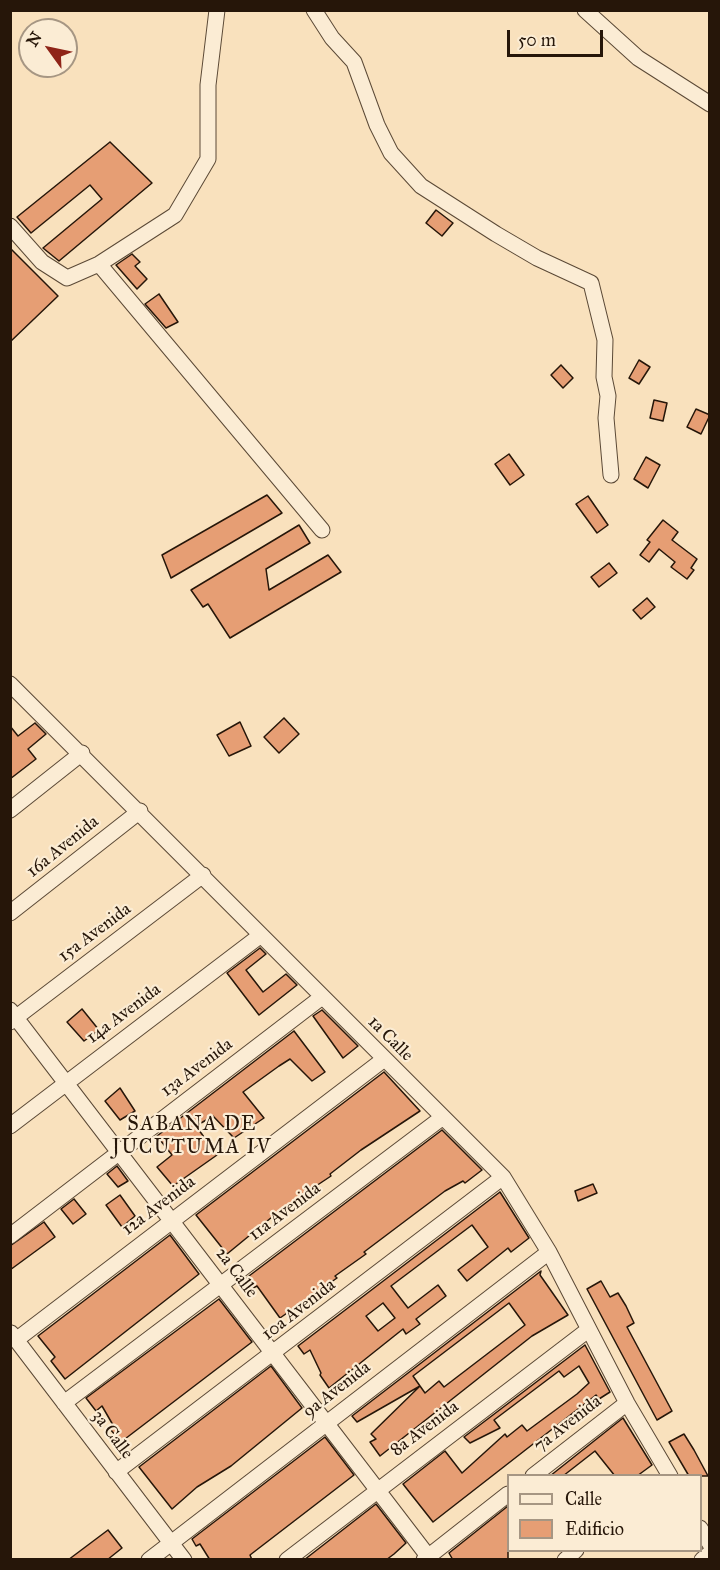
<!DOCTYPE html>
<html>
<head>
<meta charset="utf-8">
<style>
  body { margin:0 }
  #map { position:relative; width:720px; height:1570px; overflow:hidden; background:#f9e1bd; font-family:"IM FELL Great Primer",serif }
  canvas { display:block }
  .frame { position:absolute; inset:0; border:12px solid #261609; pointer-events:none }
  .legend { position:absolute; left:507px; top:1474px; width:195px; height:78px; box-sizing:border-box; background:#fbecd4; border:2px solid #a69683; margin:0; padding:8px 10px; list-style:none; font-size:18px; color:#261609 }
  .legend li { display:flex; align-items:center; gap:12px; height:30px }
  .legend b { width:30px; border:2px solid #a69683 }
  .north { position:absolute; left:18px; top:18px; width:60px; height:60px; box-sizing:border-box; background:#fbecd4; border:2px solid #a69683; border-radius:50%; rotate:303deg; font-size:16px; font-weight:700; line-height:24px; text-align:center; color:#261609 }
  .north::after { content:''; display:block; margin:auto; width:21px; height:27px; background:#8f2418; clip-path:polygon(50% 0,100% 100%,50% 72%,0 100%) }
  .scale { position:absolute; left:507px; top:30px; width:96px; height:27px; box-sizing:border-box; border:3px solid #261609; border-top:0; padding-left:8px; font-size:18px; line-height:21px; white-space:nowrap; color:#261609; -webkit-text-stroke:4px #fbecd4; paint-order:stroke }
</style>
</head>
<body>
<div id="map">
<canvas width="720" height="1570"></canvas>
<div class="frame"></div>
<ul class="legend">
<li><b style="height:8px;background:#fbecd4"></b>Calle</li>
<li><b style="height:16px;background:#e69e74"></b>Edificio</li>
</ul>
<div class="north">N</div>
<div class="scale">50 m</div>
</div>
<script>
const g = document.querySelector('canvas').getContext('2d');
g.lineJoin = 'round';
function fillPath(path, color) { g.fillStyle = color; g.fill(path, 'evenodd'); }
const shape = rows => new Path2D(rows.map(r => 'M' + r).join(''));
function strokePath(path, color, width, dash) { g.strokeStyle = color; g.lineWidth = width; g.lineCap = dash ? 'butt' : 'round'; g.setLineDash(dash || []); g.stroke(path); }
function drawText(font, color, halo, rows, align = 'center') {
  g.font = font + ' "IM FELL Great Primer",serif'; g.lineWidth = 4.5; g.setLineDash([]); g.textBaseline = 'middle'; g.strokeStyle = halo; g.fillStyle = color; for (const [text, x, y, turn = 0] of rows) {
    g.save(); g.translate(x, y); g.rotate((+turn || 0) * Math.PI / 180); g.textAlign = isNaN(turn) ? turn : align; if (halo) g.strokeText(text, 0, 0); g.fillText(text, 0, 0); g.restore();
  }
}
const building = shape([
  [110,142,152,183,59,261,43,248,102,199,90,185,31,233,17,217,110,142],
  [436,210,453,223,442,236,426,223,436,210],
  [10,248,58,296,10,342,10,248],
  [132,254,140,262,135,266,147,279,137,289,116,265,132,254],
  [159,294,178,322,166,328,145,304,159,294],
  [639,360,650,367,639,384,629,378,639,360],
  [561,365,573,378,563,388,551,375,561,365],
  [654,400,667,403,663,421,650,418,654,400],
  [696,409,710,415,701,434,687,427,696,409],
  [509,454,524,475,510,485,495,464,509,454],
  [646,457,660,465,648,488,634,479,646,457],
  [267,495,282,513,171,578,162,555,267,495],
  [588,496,608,525,597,533,576,504,588,496],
  [663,520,678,532,672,540,697,559,691,568,694,570,687,579,671,567,675,562,659,549,649,562,640,555,650,542,647,540,663,520],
  [299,525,310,543,266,569,269,590,328,555,341,572,230,638,208,604,203,607,191,590,299,525],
  [609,563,617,573,599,587,591,577,609,563],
  [647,598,655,607,641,619,633,610,647,598],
  [284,718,299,734,279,753,264,737,284,718],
  [240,722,251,746,229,756,217,735,240,722],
  [35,723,46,734,28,749,36,759,10,779,10,726,18,736,35,723],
  [260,948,266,954,246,970,263,992,286,974,297,985,259,1015,227,973,260,948],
  [82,1009,99,1030,84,1041,67,1022,82,1009],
  [322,1010,358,1046,343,1058,313,1016,322,1010],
  [294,1031,325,1072,312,1081,290,1059,279,1066,243,1092,264,1118,234,1138,213,1116,196,1126,217,1155,173,1186,157,1167,172,1155,157,1136,294,1031],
  [384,1072,420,1111,361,1150,330,1174,331,1176,283,1208,227,1254,196,1215,384,1072],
  [120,1088,135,1111,120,1120,105,1101,120,1088],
  [442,1130,482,1170,465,1183,463,1181,445,1191,364,1252,366,1254,335,1276,337,1278,280,1318,257,1286,251,1289,245,1279,442,1130],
  [117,1166,128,1181,118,1187,107,1174,117,1166],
  [593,1184,597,1193,578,1201,575,1191,593,1184],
  [500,1192,529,1238,511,1252,508,1248,467,1281,458,1270,488,1247,472,1225,391,1286,408,1308,438,1285,446,1296,416,1319,420,1324,406,1334,403,1329,329,1388,320,1375,321,1373,310,1350,304,1354,298,1346,500,1192],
  [383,1303,395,1318,378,1331,366,1316,383,1303],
  [120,1195,135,1216,122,1227,106,1205,120,1195],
  [74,1199,86,1214,73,1224,61,1209,74,1199],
  [44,1222,55,1237,10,1270,10,1246,44,1222],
  [170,1235,199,1274,65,1379,51,1361,55,1357,38,1336,170,1235],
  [541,1271,540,1275,568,1315,532,1336,380,1456,370,1442,376,1439,371,1434,420,1386,425,1393,439,1381,444,1387,525,1325,509,1303,413,1376,420,1386,357,1422,352,1416,541,1271],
  [601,1281,610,1297,618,1293,626,1306,634,1323,627,1327,672,1411,657,1420,587,1289,601,1281],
  [219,1299,252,1342,121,1442,110,1429,113,1425,102,1406,96,1411,86,1398,219,1299],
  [585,1345,610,1392,599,1399,596,1395,433,1522,403,1484,445,1451,462,1473,505,1434,507,1437,522,1425,527,1431,577,1394,589,1383,579,1366,564,1377,559,1371,494,1420,500,1428,470,1443,464,1437,585,1345],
  [271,1366,302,1408,231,1466,197,1487,172,1509,139,1467,271,1366],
  [623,1418,652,1465,637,1476,615,1476,595,1451,563,1476,550,1476,623,1418],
  [684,1434,694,1450,708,1476,689,1476,669,1442,684,1434],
  [325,1437,354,1475,250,1555,252,1560,210,1560,200,1544,196,1546,192,1539,325,1437],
  [376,1504,406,1543,394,1554,386,1560,304,1560,376,1504],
  [508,1506,508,1560,453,1560,449,1553,508,1506],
  [108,1530,122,1548,107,1560,68,1560,108,1530]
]);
fillPath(building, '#e69e74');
strokePath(building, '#261609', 1.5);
const minor = shape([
  [314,10,332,38,354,62,377,125,391,153,421,186,496,234,537,258,591,283,605,340,604,377,608,396,606,418,611,475],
  [585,10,638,58,710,104],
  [10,226,42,262,67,278,99,264,175,215,208,159,208,85,217,10],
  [99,264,322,530],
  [10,684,503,1177,549,1252,627,1403,670,1476],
  [10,810,82,753],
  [10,913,140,811],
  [10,1010,431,1560],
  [10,1022,203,875],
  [10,1126,261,935],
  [10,1236,322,997],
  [11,1333,184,1560],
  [16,1340,383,1060],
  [64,1403,443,1117],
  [116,1472,503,1177],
  [533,1476,627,1403],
  [700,1528,710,1544],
  [149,1560,549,1252],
  [287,1560,588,1330],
  [424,1560,508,1494],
  [565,1560,576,1550],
  [702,1560,710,1553]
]);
strokePath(minor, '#5b4936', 17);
strokePath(minor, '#fbecd4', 15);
drawText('18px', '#261609', '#fbecd4', [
  ["16a Avenida",63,847,-39],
  ["15a Avenida",95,933,-37],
  ["14a Avenida",124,1014,-37],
  ["1a Calle",390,1039,45],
  ["13a Avenida",197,1068,-37],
  ["12a Avenida",159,1206,-37],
  ["11a Avenida",285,1212,-37],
  ["2a Calle",236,1273,53],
  ["10a Avenida",299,1310,-38],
  ["9a Avenida",337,1390,-38],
  ["7a Avenida",568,1424,-38],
  ["8a Avenida",425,1429,-37],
  ["3a Calle",112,1435,53]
]);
g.letterSpacing = '1.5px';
drawText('20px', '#261609', '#fbecd4', [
  ["SABANA DE",192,1125],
  ["JUCUTUMA IV",192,1148]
]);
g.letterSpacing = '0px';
</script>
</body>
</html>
